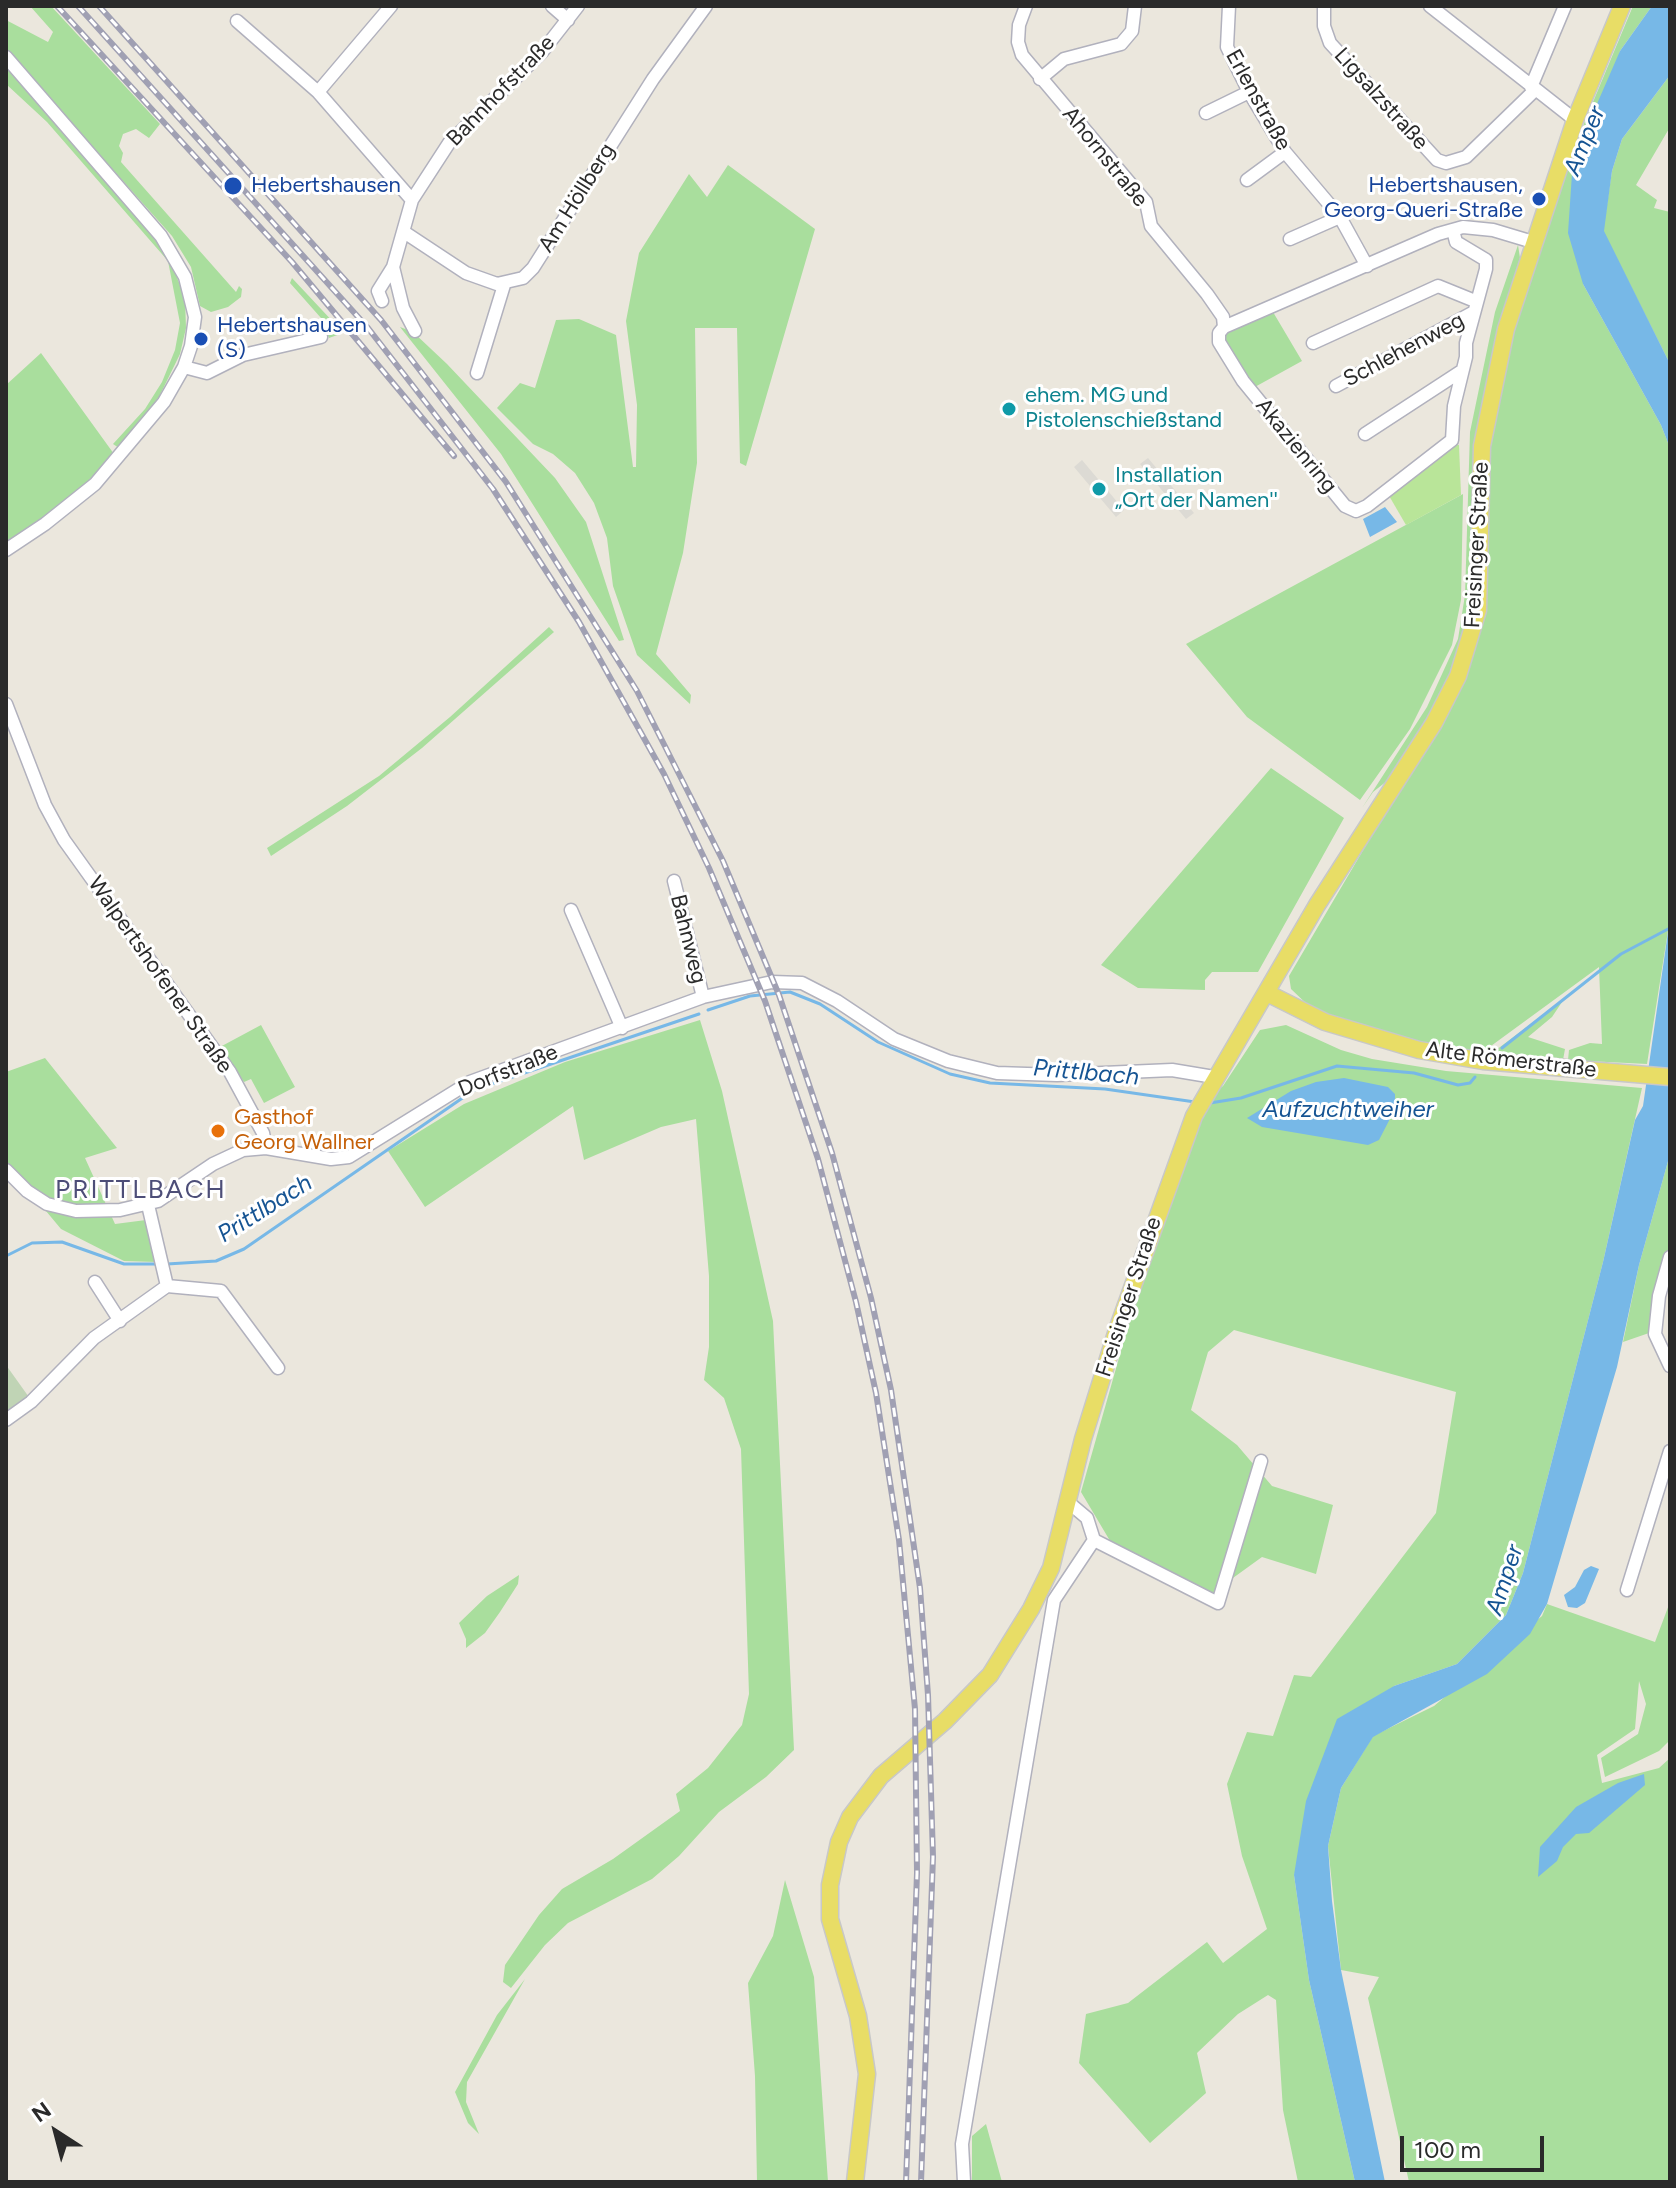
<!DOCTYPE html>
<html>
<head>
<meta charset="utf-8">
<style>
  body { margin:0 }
  #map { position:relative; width:1676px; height:2188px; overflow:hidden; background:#ebe7dd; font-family:Figtree,sans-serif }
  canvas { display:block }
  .frame { position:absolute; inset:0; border:8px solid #2a2a2a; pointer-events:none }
  .north { position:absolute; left:16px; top:2092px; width:80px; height:80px; -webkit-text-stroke:6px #fff; paint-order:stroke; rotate:324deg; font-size:22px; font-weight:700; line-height:32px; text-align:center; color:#2a2a2a }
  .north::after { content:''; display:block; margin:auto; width:28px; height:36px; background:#2a2a2a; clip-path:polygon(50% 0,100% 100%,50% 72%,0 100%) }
  .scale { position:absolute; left:1400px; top:2136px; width:144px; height:36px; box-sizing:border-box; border:4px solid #2a2a2a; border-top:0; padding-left:10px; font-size:24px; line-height:28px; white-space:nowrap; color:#2a2a2a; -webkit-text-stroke:6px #fff; paint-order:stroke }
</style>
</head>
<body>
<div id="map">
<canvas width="1676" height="2188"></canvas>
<div class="frame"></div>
<div class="north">N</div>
<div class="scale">100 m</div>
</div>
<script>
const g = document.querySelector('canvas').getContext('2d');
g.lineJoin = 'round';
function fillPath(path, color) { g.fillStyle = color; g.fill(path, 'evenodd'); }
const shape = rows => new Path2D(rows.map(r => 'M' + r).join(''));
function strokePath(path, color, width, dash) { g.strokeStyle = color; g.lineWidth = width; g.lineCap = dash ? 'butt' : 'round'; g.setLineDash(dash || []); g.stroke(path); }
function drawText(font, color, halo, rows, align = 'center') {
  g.font = font + ' Figtree,sans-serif'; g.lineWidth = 6; g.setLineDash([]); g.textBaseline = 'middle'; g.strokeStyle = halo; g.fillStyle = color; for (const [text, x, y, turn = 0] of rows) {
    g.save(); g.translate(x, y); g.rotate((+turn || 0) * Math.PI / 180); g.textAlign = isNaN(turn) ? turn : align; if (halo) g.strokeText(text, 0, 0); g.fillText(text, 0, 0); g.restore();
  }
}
fillPath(shape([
  [30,6,51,6,160,124,149,138,136,129,123,134,119,146,123,153,121,162,236,292,239,286,242,289,241,297,228,307,211,312,200,306,191,267,172,236,6,50,6,20,48,42,53,32],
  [1633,6,1652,6,1620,51,1583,284,1661,425,1670,448,1670,918,1647,1064,1568,1060,1569,1050,1590,1043,1602,1044,1599,967,1480,1054,1420,1044,1312,1009,1291,989,1289,976,1464,679,1488,441,1516,314,1539,256,1563,174],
  [6,66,158,240,171,261,185,299,186,328,180,354,159,397,119,448,113,444,145,409,162,382,175,350,180,323,168,261,47,122,6,84],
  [1670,75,1670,127,1636,185,1657,200,1654,208,1670,212,1670,364,1603,231,1612,171,1622,139],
  [728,165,815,229,746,466,740,463,737,328,695,328,697,463,683,553,656,654,691,695,690,704,637,655,613,586,607,538,594,503,575,473,553,454,533,444,497,408,520,383,535,388,556,320,579,319,616,335,633,467,636,467,637,405,626,321,639,253,689,174,707,197],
  [1518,245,1520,258,1496,341,1469,628,1444,693,1392,777,1373,792,1362,808,1427,707,1458,639,1465,595,1470,432,1495,312],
  [292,278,336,325,343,333,329,338,321,318,290,283],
  [1273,312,1302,361,1253,388,1223,341,1225,333],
  [400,327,413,332,447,364,555,478,586,522,624,640,619,641,501,454],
  [41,353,114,454,68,502,6,546,6,385],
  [1463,494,1461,600,1452,645,1410,729,1360,800,1247,717,1186,644],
  [549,627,554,632,422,748,347,806,271,856,267,848,379,776,450,717],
  [1271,768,1344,818,1258,972,1212,972,1205,980,1205,990,1138,988,1101,965],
  [1564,999,1552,1017,1528,1037,1565,1049,1563,1060,1488,1056],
  [700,1020,722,1091,773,1321,794,1750,766,1777,719,1812,679,1856,652,1879,568,1923,545,1945,511,1988,503,1982,505,1965,539,1915,562,1889,613,1859,680,1811,676,1794,708,1768,742,1725,749,1694,741,1449,724,1398,704,1380,709,1347,709,1276,696,1119,661,1127,584,1160,573,1106,425,1207,388,1151,464,1104,565,1062],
  [261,1025,295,1087,264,1103,251,1079,244,1082,220,1047],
  [1286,1025,1341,1050,1372,1059,1446,1071,1642,1088,1603,1262,1523,1573,1506,1615,1457,1664,1394,1686,1294,1875,1309,1980,1355,2182,1298,2182,1283,2110,1276,2000,1268,1995,1238,2014,1197,2053,1206,2093,1150,2143,1079,2063,1086,2014,1128,2003,1207,1942,1223,1963,1267,1929,1242,1856,1227,1784,1247,1732,1273,1736,1294,1675,1311,1677,1436,1513,1456,1392,1234,1330,1208,1352,1191,1410,1237,1445,1272,1486,1333,1505,1316,1574,1262,1557,1226,1583,1225,1600,1196,1599,1122,1561,1081,1492,1149,1252,1200,1118,1214,1092,1223,1086,1260,1030],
  [45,1058,117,1148,85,1158,115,1224,146,1220,157,1262,124,1261,61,1229,6,1163,6,1072],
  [1670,1154,1670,1245,1653,1295,1649,1333,1623,1342,1639,1265],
  [519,1575,518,1584,500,1612,485,1633,466,1648,466,1639,459,1623,487,1596],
  [1670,1602,1670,1740,1659,1751,1605,1777,1601,1758,1638,1734,1646,1704,1639,1681,1635,1729,1597,1755,1602,1783,1659,1768,1670,1758,1670,2182,1409,2182,1368,1998,1379,1977,1341,1970,1328,1846,1341,1788,1373,1736,1434,1706,1542,1616,1547,1604,1655,1642],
  [785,1880,814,1977,828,2182,757,2182,755,2076,748,1983,773,1936],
  [525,1979,467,2082,466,2102,479,2134,468,2123,455,2092,497,2015],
  [986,2124,1002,2182,972,2182,972,2136]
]), '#a9de9d');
fillPath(shape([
  [6,1365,31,1400,6,1418]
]), '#c0d4b5');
fillPath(shape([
  [1453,444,1459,445,1461,495,1406,525,1388,494]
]), '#b9e599');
fillPath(shape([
  [1148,458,1194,513,1186,519,1140,464],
  [1082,460,1124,510,1116,517,1074,467]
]), '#dcdad4');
fillPath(shape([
  [1652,6,1670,6,1670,75,1622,139,1612,171,1604,231,1670,364,1670,448,1661,425,1583,284,1568,233,1573,159,1620,51],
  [1385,507,1397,522,1370,537,1363,519],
  [1670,918,1670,1154,1639,1265,1617,1367,1547,1604,1530,1634,1487,1674,1373,1737,1341,1788,1328,1846,1332,1901,1341,1970,1385,2182,1355,2182,1309,1980,1294,1875,1306,1801,1337,1719,1394,1686,1457,1664,1506,1615,1523,1573,1603,1262,1635,1120,1643,1106],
  [1344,1078,1388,1087,1395,1094,1395,1109,1379,1140,1368,1145,1262,1127,1247,1118,1291,1091,1316,1082],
  [1591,1566,1599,1569,1585,1603,1577,1608,1568,1607,1564,1595,1575,1587,1584,1570],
  [1644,1774,1645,1785,1589,1833,1576,1834,1563,1847,1557,1861,1538,1877,1540,1847,1576,1807,1618,1783]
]), '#77b8e7');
strokePath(shape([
  [708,1010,750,996,790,992,820,1004,878,1042,950,1074,990,1083,1105,1089,1195,1102],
  [1502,1048,1621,954,1670,928],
  [1210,1103,1241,1098,1337,1066,1414,1073,1458,1085,1470,1083,1475,1077],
  [6,1256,32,1243,62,1242,124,1264,159,1264],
  [167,1264,216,1261,244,1249,474,1090,699,1014]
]), '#77b8e7', 3);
const minor = shape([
  [552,6,568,20],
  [1026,6,1019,25,1018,42,1022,55,1146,202,1151,226,1207,294,1223,317,1224,327],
  [1229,6,1227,47,1249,92,1285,152,1340,217,1367,266],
  [1324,6,1324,26,1330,43,1437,160,1446,163,1466,157,1535,90],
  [1430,6,1575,120],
  [237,21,318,92,412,200],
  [6,57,161,236,185,277,195,317,191,346,184,367,164,402,95,484,45,524,6,550],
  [1040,79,1064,59,1121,44,1132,31,1135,6],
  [1531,87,1565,6],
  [318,92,391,6],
  [1206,113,1249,92],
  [1247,180,1285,152],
  [1453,230,1456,242,1486,260,1486,269,1466,343,1466,357,1454,406,1452,440,1367,506,1356,511,1345,506,1243,381,1219,342,1219,333,1224,327,1438,234,1463,227,1493,230,1533,242],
  [404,232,466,273,497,284,523,278,533,268,653,79,706,6],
  [1290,239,1340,217],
  [382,301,378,291,393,267],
  [415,331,403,308,393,267,412,200,449,143,542,52,578,6],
  [1313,343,1438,286,1475,301],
  [184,367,207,373,243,355,321,337],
  [477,373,504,285],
  [1336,386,1472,313],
  [1365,434,1460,372],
  [6,704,45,805,64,840,230,1072,263,1133,266,1148],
  [674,881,703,997],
  [571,910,622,1028],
  [6,1170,27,1191,47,1204,76,1211,120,1210,158,1201,213,1164,243,1150,266,1148,331,1159,349,1157,470,1082,703,997,772,982,802,983,837,1001,894,1039,948,1061,997,1073,1057,1075,1172,1070,1214,1077],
  [1670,1257,1659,1296,1655,1334,1670,1366],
  [95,1282,120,1321],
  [167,1286,221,1291,278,1368],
  [6,1420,31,1402,94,1338,167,1286,148,1205],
  [1068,1502,1087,1518,1094,1540,1218,1603,1261,1461],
  [1627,1590,1670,1451],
  [964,2182,962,2144,1054,1600,1094,1540]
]);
const major = shape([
  [1267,993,1325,1022,1419,1050,1483,1061,1670,1077],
  [855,2182,867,2074,858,2016,830,1919,830,1885,839,1842,850,1817,881,1776,945,1721,990,1675,1031,1609,1051,1568,1083,1439,1117,1330,1194,1116,1317,905,1434,723,1458,676,1478,610,1482,446,1506,329,1575,120,1622,6]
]);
strokePath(minor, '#b1b1bd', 15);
strokePath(major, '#c8c8c8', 19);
strokePath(minor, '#fff', 12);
strokePath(major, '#e8dd66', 16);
const rail = shape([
  [57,6,292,262,454,456],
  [78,6,368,328,493,489,579,622,664,774,709,868,765,1001,818,1159,856,1302,876,1393,899,1540,915,1709,917,1873,906,2182],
  [99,6,381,320,506,482,637,691,723,861,779,995,832,1153,871,1298,891,1390,920,1588,928,1695,933,1857,921,2182]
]);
strokePath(rail, '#a0a0b3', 6);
strokePath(rail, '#fff', 3, [9]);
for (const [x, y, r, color] of [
  [233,186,10,"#1a4fb4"],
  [1539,199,8,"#1a4fb4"],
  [201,339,8,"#1a4fb4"],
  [1009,409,8,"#0f9aa8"],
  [1099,489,8,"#0f9aa8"],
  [218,1131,8,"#e8710a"]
]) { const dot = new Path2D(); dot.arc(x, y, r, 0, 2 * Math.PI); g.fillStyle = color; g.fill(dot); strokePath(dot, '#fff', 3); }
drawText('22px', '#2a2a2a', '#fff', [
  ["Bahnhofstraße",501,91,-46],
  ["Ligsalzstraße",1381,99,48],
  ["Erlenstraße",1258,100,61],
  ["Ahornstraße",1105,157,51],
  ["Am Höllberg",577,198,-58],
  ["Schlehenweg",1404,350,-28],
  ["Akazienring",1296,446,51],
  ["Freisinger Straße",1477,545,-87],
  ["Bahnweg",688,939,76],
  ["Walpertshofener Straße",160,975,55],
  ["Alte Römerstraße",1511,1060,7],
  ["Dorfstraße",508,1071,-22],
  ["Freisinger Straße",1129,1297,-72]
]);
drawText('22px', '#164399', '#fff', [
  ["Hebertshausen",251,186],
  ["Hebertshausen,",1523,186,"right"],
  ["Georg-Queri-Straße",1523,211,"right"],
  ["Hebertshausen",217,326],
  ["(S)",217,351]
], 'left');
drawText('22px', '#0d838f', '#fff', [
  ["ehem. MG und",1025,396],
  ["Pistolenschießstand",1025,421],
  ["Installation",1115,476],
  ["„Ort der Namen''",1115,501]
], 'left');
drawText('22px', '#c56008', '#fff', [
  ["Gasthof",234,1118],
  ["Georg Wallner",234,1143]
], 'left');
drawText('italic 24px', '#165493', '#fff', [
  ["Amper",1585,141,-68],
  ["Prittlbach",1086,1073,5],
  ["Aufzuchtweiher",1348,1110],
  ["Prittlbach",265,1209,-32],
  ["Amper",1505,1580,-72]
]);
g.letterSpacing = '2px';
drawText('26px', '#4d4e78', '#fff', [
  ["PRITTLBACH",141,1190]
]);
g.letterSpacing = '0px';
</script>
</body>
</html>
